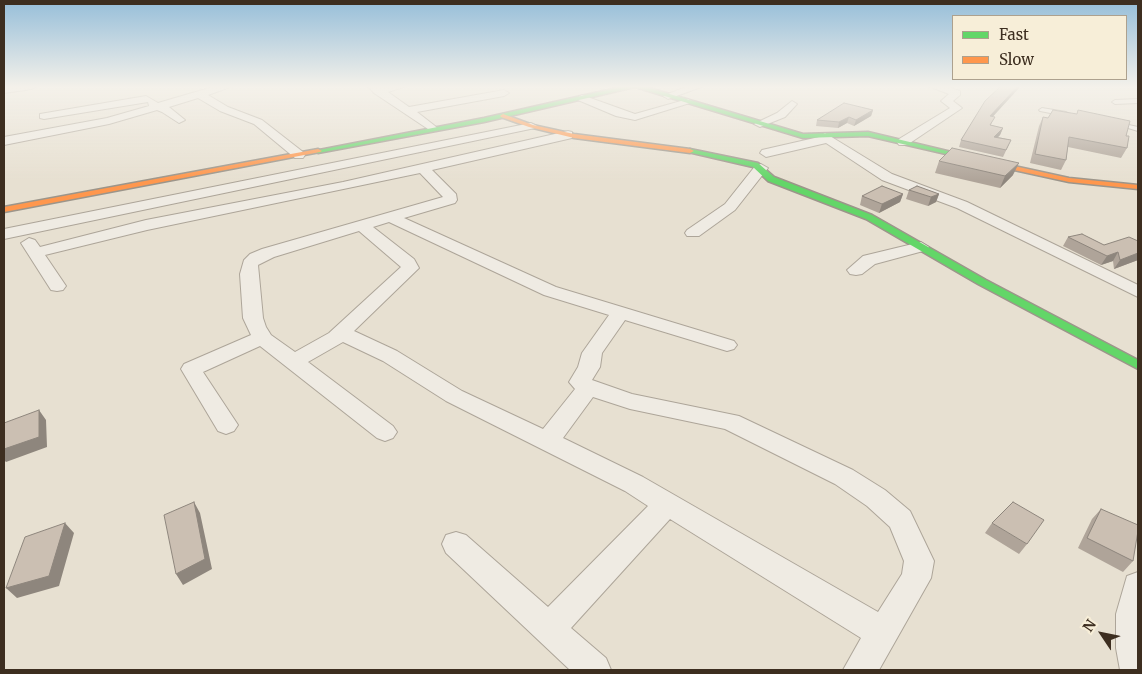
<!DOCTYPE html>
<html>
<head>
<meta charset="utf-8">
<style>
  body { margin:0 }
  #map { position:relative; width:1142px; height:674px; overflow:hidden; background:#e7e0d1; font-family:Merriweather,serif }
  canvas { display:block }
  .frame { position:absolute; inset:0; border:5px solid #3d2e20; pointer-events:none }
  .legend { position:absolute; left:952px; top:15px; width:175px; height:65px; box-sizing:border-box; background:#f7eed8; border:1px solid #ada18e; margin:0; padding:6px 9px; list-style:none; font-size:15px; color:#3d2e20 }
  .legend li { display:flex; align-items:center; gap:10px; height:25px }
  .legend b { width:25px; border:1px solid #ada18e }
  .north { position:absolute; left:1077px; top:609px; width:50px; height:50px; -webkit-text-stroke:4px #f7eed8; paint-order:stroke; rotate:304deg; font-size:14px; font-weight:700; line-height:20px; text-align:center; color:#3d2e20 }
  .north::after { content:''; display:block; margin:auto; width:18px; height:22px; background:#3d2e20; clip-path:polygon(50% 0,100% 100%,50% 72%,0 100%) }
</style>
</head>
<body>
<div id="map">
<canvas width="1142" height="674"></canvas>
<div class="frame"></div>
<ul class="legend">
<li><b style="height:6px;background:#63d668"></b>Fast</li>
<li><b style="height:6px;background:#ff974d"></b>Slow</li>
</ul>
<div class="north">N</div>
</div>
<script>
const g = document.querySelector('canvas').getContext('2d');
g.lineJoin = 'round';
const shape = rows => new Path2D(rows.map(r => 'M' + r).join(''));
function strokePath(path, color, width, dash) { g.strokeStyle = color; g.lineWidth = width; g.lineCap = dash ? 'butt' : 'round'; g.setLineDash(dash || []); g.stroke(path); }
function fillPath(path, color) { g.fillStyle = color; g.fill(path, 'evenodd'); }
const lane = shape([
  [1138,99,1138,103,1115,104,1112,102,1115,100,1138,99],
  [1042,108,1066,112,1069,114,1066,116,1040,111,1039,110,1042,108],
  [1115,122,1138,127,1138,131,1115,124,1115,122]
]);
const street = shape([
  [37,86,32,89,4,93,4,87,37,86],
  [216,86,233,86,208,95,228,107,262,120,303,152,305,155,303,158,295,158,254,124,220,111,198,98,169,107,185,120,179,123,162,112,157,110,109,124,4,145,4,137,107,118,149,106,148,102,44,119,40,118,40,114,146,96,158,103,216,86],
  [368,86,407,86,388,92,409,107,504,90,509,93,504,96,417,112,435,126,437,128,431,131,374,93,368,86],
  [688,86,704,86,668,99,663,96,688,86],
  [928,86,944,86,960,91,960,95,953,101,962,108,907,145,899,145,897,142,899,139,950,108,941,101,949,94,928,86],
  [582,95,635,114,688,99,693,102,635,120,616,116,578,100,577,98,582,95],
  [792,101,797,104,785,117,760,127,754,124,777,113,792,101],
  [531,123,537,126,535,128,4,239,4,229,531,123],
  [568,131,572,132,572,138,432,170,456,194,457,200,455,203,404,218,556,287,734,341,737,345,734,349,727,351,625,320,602,353,600,367,592,380,632,394,739,416,853,470,885,490,910,511,934,561,931,578,879,670,843,670,861,638,670,519,571,628,606,658,611,670,570,670,446,553,442,544,446,535,456,532,466,535,548,607,648,506,625,491,446,401,383,361,343,342,308,362,393,426,397,432,393,438,385,441,377,438,260,346,203,372,238,425,234,431,226,434,218,431,181,369,184,364,251,335,243,318,240,274,244,260,250,254,262,249,443,197,420,173,147,230,45,255,66,286,63,290,57,291,51,290,21,243,29,238,35,240,40,247,146,220,343,182,568,131],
  [389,222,544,295,609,315,582,353,578,367,569,382,575,389,543,429,462,391,397,351,354,331,419,268,414,259,373,227,389,222],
  [359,231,401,267,329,333,295,352,271,335,266,327,263,318,258,265,274,257,359,231],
  [593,397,630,409,725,429,835,484,867,506,890,527,904,561,902,574,878,612,643,477,563,438,593,397],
  [825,133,892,174,967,202,1138,285,1138,297,957,208,882,180,826,143,766,157,760,153,762,150,819,137,825,133],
  [761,164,768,168,735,210,699,236,687,236,685,233,687,230,725,204,756,165,761,164],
  [921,242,929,247,927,250,875,264,862,274,856,275,850,274,847,270,863,256,921,242],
  [1138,572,1138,670,1120,670,1116,648,1116,614,1127,576,1138,572]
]);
const fast = shape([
  [625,86,643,86,803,134,868,132,989,161,985,163,868,136,803,138,635,87,484,122,318,153,314,151,484,118,625,86],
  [690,149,758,163,774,177,872,215,986,280,1138,360,1138,369,978,284,866,219,768,181,753,167,688,152,686,151,690,149]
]);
const slow = shape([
  [503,114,533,125,574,134,690,149,694,151,690,153,574,138,529,127,501,117,500,116,503,114],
  [318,149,322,151,320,152,4,212,4,207,318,149],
  [982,159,1069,178,1138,185,1138,189,1069,182,982,163,982,159]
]);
strokePath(lane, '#ada599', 2);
strokePath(street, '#ada599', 2);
strokePath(fast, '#9c958a', 3);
strokePath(slow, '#9c958a', 3);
fillPath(lane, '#efebe3');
fillPath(street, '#efebe3');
fillPath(fast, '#63d668');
fillPath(slow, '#ff974d');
fillPath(shape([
  [1001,86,1020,86,1019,88,993,116,991,125,1003,128,1000,135,998,137,1011,140,1003,157,959,147,961,140],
  [873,110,871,116,854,126,847,123,838,128,816,126,817,120],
  [1043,117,1126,136,1127,148,1121,158,1068,147,1066,160,1061,170,1030,163,1039,126],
  [939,161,1013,175,1000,188,935,173],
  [909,190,939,194,936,202,928,206,906,199],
  [903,194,900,202,879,213,860,205,862,196],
  [1068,237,1104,245,1138,241,1138,260,1114,269,1113,261,1101,265,1063,246],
  [1101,509,1133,561,1123,572,1078,548,1092,519],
  [992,523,1027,544,1019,554,985,533]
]), '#afa499');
fillPath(shape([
  [1018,86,1020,86,1019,88,987,123,990,116],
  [873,110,871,116,854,126,856,120],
  [849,117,847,123,838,128,839,122],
  [1003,128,1000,135,991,144,994,137],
  [1019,163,1013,175,1000,188,1005,176],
  [903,194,900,202,879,213,882,204],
  [939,194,936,202,928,206,931,197],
  [1118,252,1113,261,1101,265,1107,256],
  [1138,253,1138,260,1114,269,1120,260],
  [39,410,46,420,47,447,6,462,4,460,4,449],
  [194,502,200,513,212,569,183,585,176,574],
  [65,523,74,533,59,586,17,598,6,588]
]), '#8e867d');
const building = shape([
  [1001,86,1018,86,990,116,995,117,990,125,1003,128,994,137,1011,140,1006,150,961,140,985,101,1001,86],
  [844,103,873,110,856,120,849,117,839,122,817,120,844,103],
  [1053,110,1077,114,1078,110,1130,121,1126,136,1129,136,1127,148,1069,137,1066,160,1035,154,1043,117,1048,118,1053,110],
  [952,148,1019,163,1005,176,939,161,952,148],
  [882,186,903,194,882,204,862,196,882,186],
  [917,186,939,194,931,197,909,190,917,186],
  [1082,234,1104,245,1129,237,1138,241,1138,253,1120,260,1118,252,1107,256,1068,237,1082,234],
  [39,410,39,437,4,449,4,423,39,410],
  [194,502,205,559,176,574,164,515,194,502],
  [1013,502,1044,520,1027,544,992,523,1013,502],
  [1101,509,1138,525,1138,531,1133,561,1087,538,1101,509],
  [65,523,49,576,6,588,25,537,65,523]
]);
fillPath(building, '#cbbfb2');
strokePath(building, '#8e867d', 1);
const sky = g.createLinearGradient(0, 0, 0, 181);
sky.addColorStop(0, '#96bed9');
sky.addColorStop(0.48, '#f4f1ea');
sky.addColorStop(1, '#f4f1ea00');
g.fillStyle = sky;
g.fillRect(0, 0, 1142, 181);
</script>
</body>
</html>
